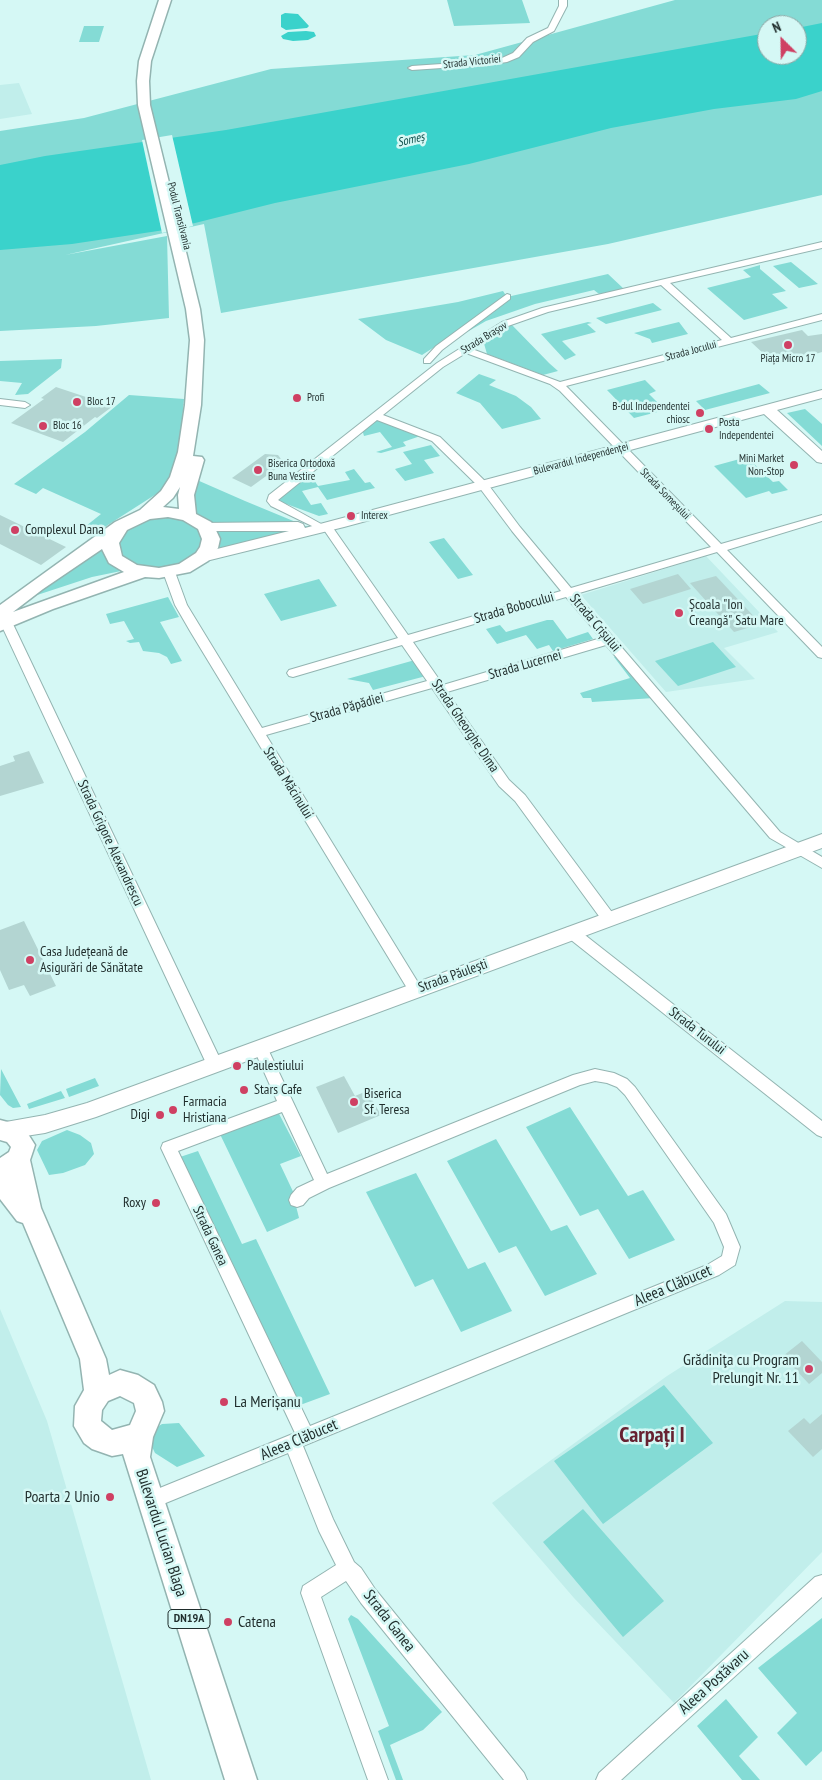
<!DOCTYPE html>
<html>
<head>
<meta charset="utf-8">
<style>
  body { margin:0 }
  #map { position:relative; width:822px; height:1780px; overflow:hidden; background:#d5f8f5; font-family:"PT Sans Narrow",sans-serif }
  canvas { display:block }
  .north { position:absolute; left:757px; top:15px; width:50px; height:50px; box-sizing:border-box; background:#d5f8f5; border:1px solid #8ca6a4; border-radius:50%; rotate:337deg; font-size:14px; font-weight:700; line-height:20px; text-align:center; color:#1f2c2b }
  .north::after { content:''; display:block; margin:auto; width:18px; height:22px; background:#cf4063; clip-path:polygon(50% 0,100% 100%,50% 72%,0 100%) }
</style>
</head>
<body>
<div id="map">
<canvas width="822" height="1780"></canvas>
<div class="north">N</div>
</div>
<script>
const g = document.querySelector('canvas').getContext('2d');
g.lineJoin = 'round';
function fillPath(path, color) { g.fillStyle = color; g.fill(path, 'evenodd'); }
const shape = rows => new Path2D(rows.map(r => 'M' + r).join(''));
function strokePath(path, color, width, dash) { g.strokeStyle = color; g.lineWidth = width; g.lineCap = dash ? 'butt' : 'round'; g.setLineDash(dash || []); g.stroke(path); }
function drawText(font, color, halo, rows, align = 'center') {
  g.font = font + ' "PT Sans Narrow",sans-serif'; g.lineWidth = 5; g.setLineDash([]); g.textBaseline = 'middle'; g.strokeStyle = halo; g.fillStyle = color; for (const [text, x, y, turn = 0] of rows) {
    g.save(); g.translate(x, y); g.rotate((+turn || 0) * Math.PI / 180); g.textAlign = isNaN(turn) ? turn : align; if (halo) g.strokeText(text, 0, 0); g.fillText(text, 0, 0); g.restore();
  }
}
fillPath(shape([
  [19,83,32,114,0,119,0,85],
  [706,556,778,632,724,648,755,679,666,692,581,595],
  [785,1301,822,1302,822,1552,674,1703,574,1598,492,1503,667,1376],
  [0,1309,47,1421,151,1780,0,1780]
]), '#c1eeeb');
fillPath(shape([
  [447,0,522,0,530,23,454,26],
  [675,0,822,0,822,195,608,244,221,313,204,224,65,255,167,236,169,318,96,326,0,331,0,131,84,118,271,69,475,55],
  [767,25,797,25,797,55,767,55],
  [84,26,104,26,99,42,79,42],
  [791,262,818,284,799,288,773,266],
  [760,265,760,269,786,291,772,294,788,308,744,320,707,288,751,277,743,270],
  [608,274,624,289,599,294,594,290,535,304,486,321,467,332,481,317,422,355,386,340,358,319,458,302,503,291,507,297],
  [653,303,662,310,606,324,596,318],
  [588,322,592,323,587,324,596,332,562,341,576,355,565,360,541,334],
  [679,322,688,334,652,343,650,339,634,333],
  [512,325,549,363,558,371,543,375,487,354,483,340],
  [62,359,61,368,28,394,15,395,22,383,0,381,0,361],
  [479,374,496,380,489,385,516,396,531,407,541,419,502,429,480,403,456,393],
  [645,380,656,391,649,394,665,410,634,418,607,390],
  [759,384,770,393,705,410,696,401],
  [129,395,184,399,179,456,173,474,161,491,100,530,86,526,101,514,43,488,36,494,14,484,85,432],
  [805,409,822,424,822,446,787,413],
  [375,415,426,434,403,442,406,446,381,453,376,452,392,447,380,432,364,436,361,426],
  [431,445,440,456,424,460,434,473,405,481,395,469,412,464,403,452],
  [747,457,773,482,779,481,788,490,772,494,769,491,746,498,714,466],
  [354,469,365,483,370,482,375,488,327,500,318,487,302,491,311,505,321,503,328,514,319,516,281,502,277,496,308,471,318,486,350,480,345,472],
  [197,480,245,501,303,525,205,523,193,514,190,494],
  [178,513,211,539,184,568,133,570,110,543,128,521],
  [321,526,235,548,212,550,208,527],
  [444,538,473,575,458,579,429,542],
  [108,541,126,570,92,577,25,599],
  [319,579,337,606,281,621,264,594],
  [168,597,179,617,160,622,182,661,171,664,167,657,159,653,143,651,139,642,130,643,126,641,134,639,124,621,110,624,106,614],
  [547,620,553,620,567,639,588,632,593,639,553,651,549,645,537,649,526,635,497,644,486,629,500,625,506,632],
  [713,642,736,667,678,686,655,661],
  [621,654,654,698,592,702,591,698,583,698,580,693,630,678,614,657],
  [415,660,426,676,373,690,369,683,347,679],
  [1,1069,21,1107,13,1108,8,1105,0,1095],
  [95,1078,99,1086,69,1097,66,1089],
  [61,1091,65,1098,29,1109,27,1104],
  [570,1107,628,1196,643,1190,675,1240,629,1259,598,1209,580,1216,526,1127],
  [276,1108,301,1156,280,1164,297,1200,296,1206,299,1218,267,1232,218,1130],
  [67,1130,80,1135,91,1143,94,1154,85,1165,63,1173,49,1175,37,1150,42,1141],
  [496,1139,551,1231,567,1225,597,1274,545,1296,516,1246,499,1253,447,1161],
  [198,1151,242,1244,256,1239,330,1394,292,1408,174,1159],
  [416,1173,468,1269,485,1262,512,1311,461,1332,433,1279,415,1287,366,1192],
  [664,1385,713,1443,603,1524,554,1461],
  [179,1423,205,1456,177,1467,155,1453,146,1434,162,1424],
  [583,1509,664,1601,623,1637,543,1542],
  [351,1615,358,1619,442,1712,423,1730,390,1745,403,1780,396,1780,378,1731,389,1726,348,1619],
  [822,1618,822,1751,806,1766,777,1733,797,1713,758,1668],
  [726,1699,758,1737,739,1756,760,1780,742,1780,697,1726]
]), '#84dbd5');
fillPath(shape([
  [285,13,298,14,309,26,307,28,286,30,281,27,281,15],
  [822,23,822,91,796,99,714,109,611,128,469,164,275,203,171,229,72,244,0,250,0,165,45,156,226,130,767,33,767,55,797,55,797,28],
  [306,31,314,32,316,36,308,40,293,41,283,39,281,36,288,32]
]), '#3ad2cb');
fillPath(shape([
  [172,135,193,226,162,233,142,140]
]), '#d5f8f5');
fillPath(shape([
  [802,330,808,336,822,334,822,352,786,363,774,353,765,355,751,342],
  [56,387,113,406,97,418,95,417,63,442,11,423,44,399,41,398],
  [265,454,278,455,284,463,251,487,232,478],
  [0,515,66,547,41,565,0,544],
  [678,574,691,589,643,604,630,589],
  [716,576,761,624,734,632,690,583],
  [29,751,44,783,0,796,0,766,15,761,13,756],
  [24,921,56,986,30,996,24,985,9,990,0,970,0,930],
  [344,1076,355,1096,367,1091,381,1115,338,1133,316,1087],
  [802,1341,822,1362,822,1373,809,1384,783,1356],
  [822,1414,822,1449,813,1457,788,1431,804,1418,810,1424]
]), '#b3d5d2');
const street = shape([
  [559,0,567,0,567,6,554,31,533,42,519,57,507,62,486,65,412,70,408,68,412,66,486,61,502,58,513,53,527,38,548,28,559,6,559,0],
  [822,242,822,248,670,283,731,338,822,314,822,320,566,386,721,544,822,515,822,521,727,550,822,647,822,658,818,657,717,552,576,594,780,832,822,857,822,868,770,838,606,645,447,692,509,780,525,795,614,915,616,919,614,923,609,924,604,923,515,801,499,786,432,688,266,735,422,989,420,993,415,995,410,993,190,631,175,605,163,572,169,568,175,572,187,605,262,728,427,681,402,645,293,677,289,676,287,673,289,670,398,638,322,527,314,527,271,506,267,501,269,495,437,363,502,322,542,308,822,242],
  [661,285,722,340,560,382,472,349,508,326,548,312,661,285],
  [466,353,550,384,560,391,711,547,571,588,520,527,487,483,440,437,383,415,443,367,466,353],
  [377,420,432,441,479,487,512,531,561,591,408,635,331,525,323,525,278,500,377,420],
  [566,597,601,638,443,685,413,642,566,597],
  [507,294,510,295,510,299,442,350,430,363,424,363,424,359,436,346,507,294],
  [0,399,25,402,30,405,25,408,0,405,0,399],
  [6,618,12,622,222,1063,219,1067,214,1069,209,1067,206,1063,0,622,6,618],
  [571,927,576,928,822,1121,822,1137,817,1135,566,936,564,932,566,928,571,927],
  [260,1041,265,1043,267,1047,327,1174,573,1075,595,1069,614,1073,627,1079,635,1087,726,1214,740,1247,735,1265,719,1275,303,1446,333,1519,354,1562,361,1568,375,1589,524,1773,527,1780,504,1780,361,1603,346,1581,321,1597,388,1780,368,1780,301,1593,303,1586,336,1565,319,1531,288,1453,151,1509,145,1506,142,1500,145,1494,295,1433,161,1148,163,1143,277,1101,253,1047,255,1043,260,1041],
  [595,1081,607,1083,617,1087,625,1095,714,1223,724,1247,722,1256,707,1265,310,1426,178,1151,282,1112,314,1180,297,1188,291,1195,289,1200,291,1205,297,1207,303,1205,309,1198,329,1188,580,1085,595,1081],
  [822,1575,822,1597,621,1780,596,1780,599,1773,815,1577,822,1575]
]);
const secondary = shape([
  [822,390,822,398,777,410,822,451,822,463,817,462,764,414,344,527,202,562,197,560,194,557,197,554,289,531,205,531,200,529,197,526,200,523,298,522,303,524,305,528,822,390],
  [822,834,822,848,96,1117,45,1133,6,1139,0,1137,0,1123,45,1115,87,1103,822,834]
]);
const primary = shape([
  [159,0,171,0,151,61,149,81,150,105,200,309,204,340,201,405,193,456,202,457,204,460,194,495,196,514,211,522,214,526,220,539,218,548,208,561,190,572,159,578,145,577,53,609,0,631,0,605,115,522,140,510,161,491,170,477,178,452,185,405,190,340,186,309,138,105,137,81,139,61,159,0],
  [180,487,178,495,179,509,163,507,173,498,180,487],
  [168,517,183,520,198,529,202,539,200,547,196,553,179,564,159,568,137,565,122,556,119,543,127,530,150,519,168,517],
  [102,549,109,563,124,572,13,612,43,589,102,549],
  [0,1120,23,1126,35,1145,30,1160,41,1208,106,1359,109,1375,120,1370,138,1375,154,1385,162,1402,164,1411,153,1437,150,1457,257,1780,225,1780,123,1454,112,1456,92,1449,84,1443,74,1426,75,1406,84,1390,80,1359,23,1223,17,1221,0,1199,0,1158,9,1152,11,1147,7,1142,0,1140,0,1120],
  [120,1396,134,1403,136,1411,130,1425,112,1430,101,1421,102,1410,108,1401,120,1396]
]);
strokePath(street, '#93b4b1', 2);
strokePath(secondary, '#93b4b1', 2);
strokePath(primary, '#93b4b1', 3);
fillPath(street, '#fff');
fillPath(secondary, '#fff');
fillPath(primary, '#fff');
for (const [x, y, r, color] of [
  [788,345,5,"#cf4063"],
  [297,398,5,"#cf4063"],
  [77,402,5,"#cf4063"],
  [700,413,5,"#cf4063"],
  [43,426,5,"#cf4063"],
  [709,429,5,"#cf4063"],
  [794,465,5,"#cf4063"],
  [258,470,5,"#cf4063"],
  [351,516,5,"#cf4063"],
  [15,530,5,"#cf4063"],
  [679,613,5,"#cf4063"],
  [30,960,5,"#cf4063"],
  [237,1066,5,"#cf4063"],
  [244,1090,5,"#cf4063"],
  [354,1102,5,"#cf4063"],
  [173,1110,5,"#cf4063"],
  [160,1115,5,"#cf4063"],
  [156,1203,5,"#cf4063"],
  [809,1369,5,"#cf4063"],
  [224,1402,5,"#cf4063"],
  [110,1497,5,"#cf4063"],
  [228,1622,5,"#cf4063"]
]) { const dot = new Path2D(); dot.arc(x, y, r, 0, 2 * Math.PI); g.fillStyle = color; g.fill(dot); strokePath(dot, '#d5f8f5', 2); }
drawText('11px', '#1f2c2b', '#d5f8f5', [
  ["Strada Victoriei",472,62,-6],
  ["Podul Transilvania",179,216,76],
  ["Strada Brașov",484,338,-31],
  ["Strada Jocului",691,351,-15],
  ["Bulevardul Independenței",581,459,-15],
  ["Strada Someșului",665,494,46]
]);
drawText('11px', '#1f2c2b', '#d5f8f5', [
  ["Piața Micro 17",788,359,"center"],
  ["Profi",307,398],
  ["Bloc 17",87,402],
  ["B-dul Independentei",690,407,"right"],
  ["chiosc",690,420,"right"],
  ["Posta",719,423],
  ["Independentei",719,436],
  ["Bloc 16",53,426],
  ["Mini Market",784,459,"right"],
  ["Non-Stop",784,472,"right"],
  ["Biserica Ortodoxă",268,464],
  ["Buna Vestire",268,477],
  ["Interex",361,516]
], 'left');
drawText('italic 12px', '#0d4e4a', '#d5f8f5', [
  ["Someș",411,140,-13]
]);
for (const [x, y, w] of [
  [189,1619,42]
]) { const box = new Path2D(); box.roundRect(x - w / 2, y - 9.5, w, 19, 4); g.fillStyle = '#d5f8f5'; g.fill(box); strokePath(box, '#1f2c2b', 1); }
drawText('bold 12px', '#1f2c2b', null, [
  ["DN19A",189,1619]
]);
drawText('14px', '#1f2c2b', '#d5f8f5', [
  ["Complexul Dana",25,530],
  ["Școala \"Ion",689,605],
  ["Creangă\" Satu Mare",689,621],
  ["Casa Județeană de",40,952],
  ["Asigurări de Sănătate",40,968],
  ["Paulestiului",247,1066],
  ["Stars Cafe",254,1090],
  ["Biserica",364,1094],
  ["Sf. Teresa",364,1110],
  ["Farmacia",183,1102],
  ["Hristiana",183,1118],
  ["Digi",150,1115,"right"],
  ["Roxy",146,1203,"right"]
], 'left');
drawText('14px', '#1f2c2b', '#d5f8f5', [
  ["Strada Bobocului",514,608,-16],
  ["Strada Crișului",595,623,50],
  ["Strada Lucernei",525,665,-16],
  ["Strada Păpădiei",347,708,-16],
  ["Strada Gheorghe Dima",465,726,56],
  ["Strada Măcinului",288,783,58],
  ["Strada Grigore Alexandrescu",110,843,65],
  ["Strada Păulești",453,976,-20],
  ["Strada Turului",697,1031,38],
  ["Strada Ganea",210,1236,65]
]);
drawText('16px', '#1f2c2b', '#d5f8f5', [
  ["Aleea Clăbucet",673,1286,-23],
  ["Aleea Clăbucet",299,1440,-23],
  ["Bulevardul Lucian Blaga",161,1533,72],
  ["Strada Ganea",389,1621,52],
  ["Aleea Postăvaru",714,1682,-42]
]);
drawText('16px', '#1f2c2b', '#d5f8f5', [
  ["Grădiniţa cu Program",799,1360],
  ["Prelungit Nr. 11",799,1378],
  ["La Merișanu",234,1402,"left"],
  ["Poarta 2 Unio",100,1497],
  ["Catena",238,1622,"left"]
], 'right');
drawText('bold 22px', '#672231', '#d5f8f5', [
  ["Carpați I",652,1436]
]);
</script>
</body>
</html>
